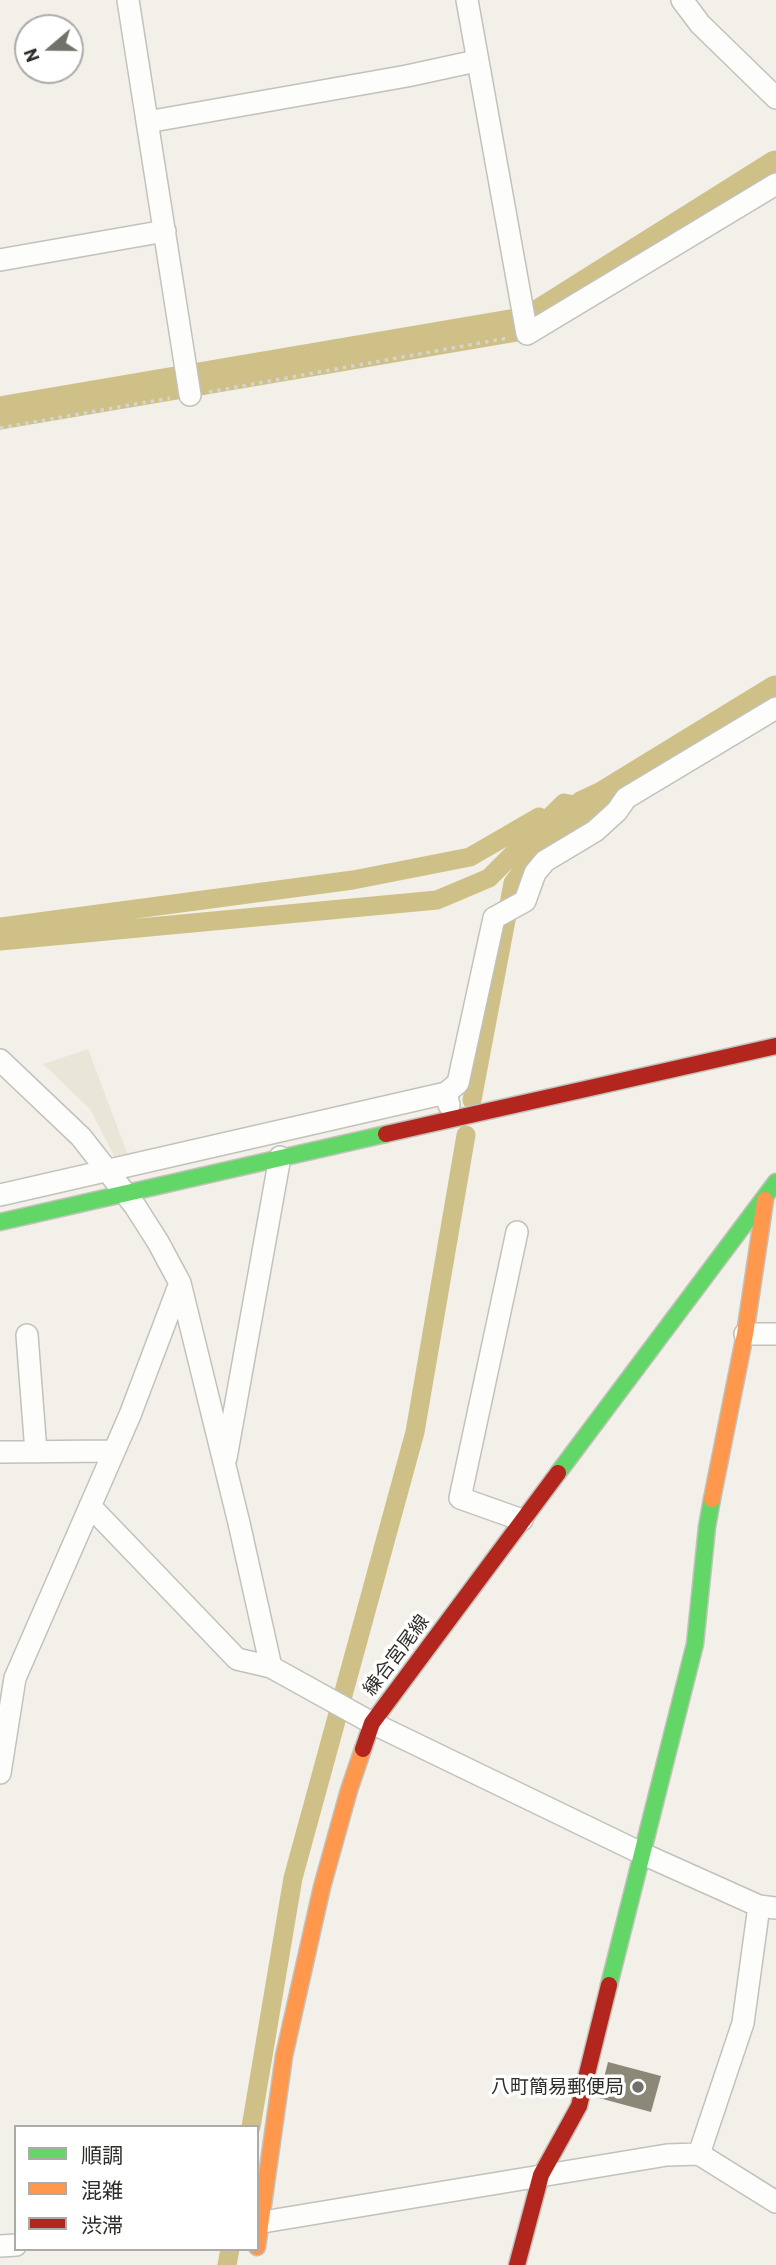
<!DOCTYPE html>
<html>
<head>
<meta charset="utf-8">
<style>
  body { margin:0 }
  #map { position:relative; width:776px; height:2265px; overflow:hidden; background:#f2f0e8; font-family:Barlow,"Noto Sans JP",sans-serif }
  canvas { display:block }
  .legend { position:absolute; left:14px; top:2125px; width:245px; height:126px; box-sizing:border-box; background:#fff; border:2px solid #acaba9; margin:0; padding:9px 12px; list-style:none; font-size:21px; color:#2f2d28 }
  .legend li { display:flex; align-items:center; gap:14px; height:35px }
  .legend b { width:35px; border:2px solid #acaba9 }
  .north { position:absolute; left:14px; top:14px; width:70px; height:70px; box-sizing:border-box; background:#fff; border:2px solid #acaba9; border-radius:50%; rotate:250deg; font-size:19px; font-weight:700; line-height:28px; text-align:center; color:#2f2d28 }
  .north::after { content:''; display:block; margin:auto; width:24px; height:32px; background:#73716b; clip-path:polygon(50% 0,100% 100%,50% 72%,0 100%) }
</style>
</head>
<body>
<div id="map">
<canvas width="776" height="2265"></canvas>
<ul class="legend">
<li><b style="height:9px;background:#63d668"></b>順調</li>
<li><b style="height:9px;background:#ff974d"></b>混雑</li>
<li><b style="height:9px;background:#b3261e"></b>渋滞</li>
</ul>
<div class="north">N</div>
</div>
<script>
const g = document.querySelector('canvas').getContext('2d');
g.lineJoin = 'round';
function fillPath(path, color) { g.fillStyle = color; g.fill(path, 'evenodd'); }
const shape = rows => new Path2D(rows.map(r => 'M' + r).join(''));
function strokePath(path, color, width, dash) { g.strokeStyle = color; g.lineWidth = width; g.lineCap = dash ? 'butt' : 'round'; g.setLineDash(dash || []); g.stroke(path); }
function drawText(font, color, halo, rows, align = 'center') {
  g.font = font + ' Barlow,"Noto Sans JP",sans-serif'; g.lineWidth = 7; g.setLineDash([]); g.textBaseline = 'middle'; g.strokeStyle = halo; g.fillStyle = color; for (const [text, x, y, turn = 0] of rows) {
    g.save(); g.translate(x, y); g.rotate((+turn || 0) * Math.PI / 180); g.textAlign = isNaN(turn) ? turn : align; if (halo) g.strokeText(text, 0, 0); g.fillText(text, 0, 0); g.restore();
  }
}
fillPath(shape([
  [88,1049,128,1155,115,1158,90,1109,43,1064]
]), '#eae6d7');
strokePath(shape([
  [0,927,353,880,470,857,539,817],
  [0,941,437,900,489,878,564,803,584,807],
  [472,1100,513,883,552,832],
  [251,2127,293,1878,415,1432,466,1135],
  [227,2265,230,2249]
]), '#cec087', 19);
strokePath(shape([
  [0,413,528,323,776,167],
  [552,832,584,807,603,798,776,692]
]), '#cec087', 33);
fillPath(shape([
  [608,2062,661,2076,651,2112,599,2098]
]), '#8b8877');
const street = shape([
  [128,0,190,395],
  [467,0,527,334,776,184],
  [682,0,700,24,776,98],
  [147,122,407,76,476,61],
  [0,260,165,231],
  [0,1060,81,1137,135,1206,158,1242,180,1283,239,1523,271,1667],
  [446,1093,458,1083,494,918,525,901,535,873,545,861,595,831,617,811,626,798,776,708],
  [0,1195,446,1093,449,1105],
  [517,1232,460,1498,522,1520],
  [745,1334,776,1334],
  [27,1335,36,1452],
  [0,1452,114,1451],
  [226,1458,280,1157],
  [90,1506,237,1659,271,1667,372,1723,643,1854,759,1906,776,1908],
  [0,1773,15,1678,130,1415,180,1283],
  [699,2154,743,2023,759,1906],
  [257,2223,667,2155,699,2154,776,2202],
  [0,2246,16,2245]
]);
const fast = shape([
  [0,1222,386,1134],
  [558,1473,776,1182],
  [609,1985,695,1644,707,1527,712,1499]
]);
const slow = shape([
  [712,1499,745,1334,765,1200],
  [257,2247,284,2056,322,1887,349,1790,363,1749]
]);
const jam = shape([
  [386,1134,776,1046],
  [363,1749,372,1723,558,1473],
  [517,2265,541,2175,579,2106,609,1985]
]);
strokePath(street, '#c2c1bb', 24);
strokePath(fast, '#c2c1bb', 19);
strokePath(slow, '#c2c1bb', 19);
strokePath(jam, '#c2c1bb', 19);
strokePath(shape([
  [209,392,508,338],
  [0,428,170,398]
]), '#d4d4d2', 3.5, [3.5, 5]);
strokePath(street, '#fdfdfc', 21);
strokePath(fast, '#63d668', 16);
strokePath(slow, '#ff974d', 16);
strokePath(jam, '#b3261e', 16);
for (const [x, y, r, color] of [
  [638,2087,7,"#73716b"]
]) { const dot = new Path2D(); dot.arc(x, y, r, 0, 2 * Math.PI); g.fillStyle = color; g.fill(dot); strokePath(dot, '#fff', 2.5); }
drawText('19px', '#2f2d28', '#fff', [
  ["練合宮尾線",396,1655,-53]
]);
drawText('19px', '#2f2d28', '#fff', [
  ["八町簡易郵便局",624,2087]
], 'right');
</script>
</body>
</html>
